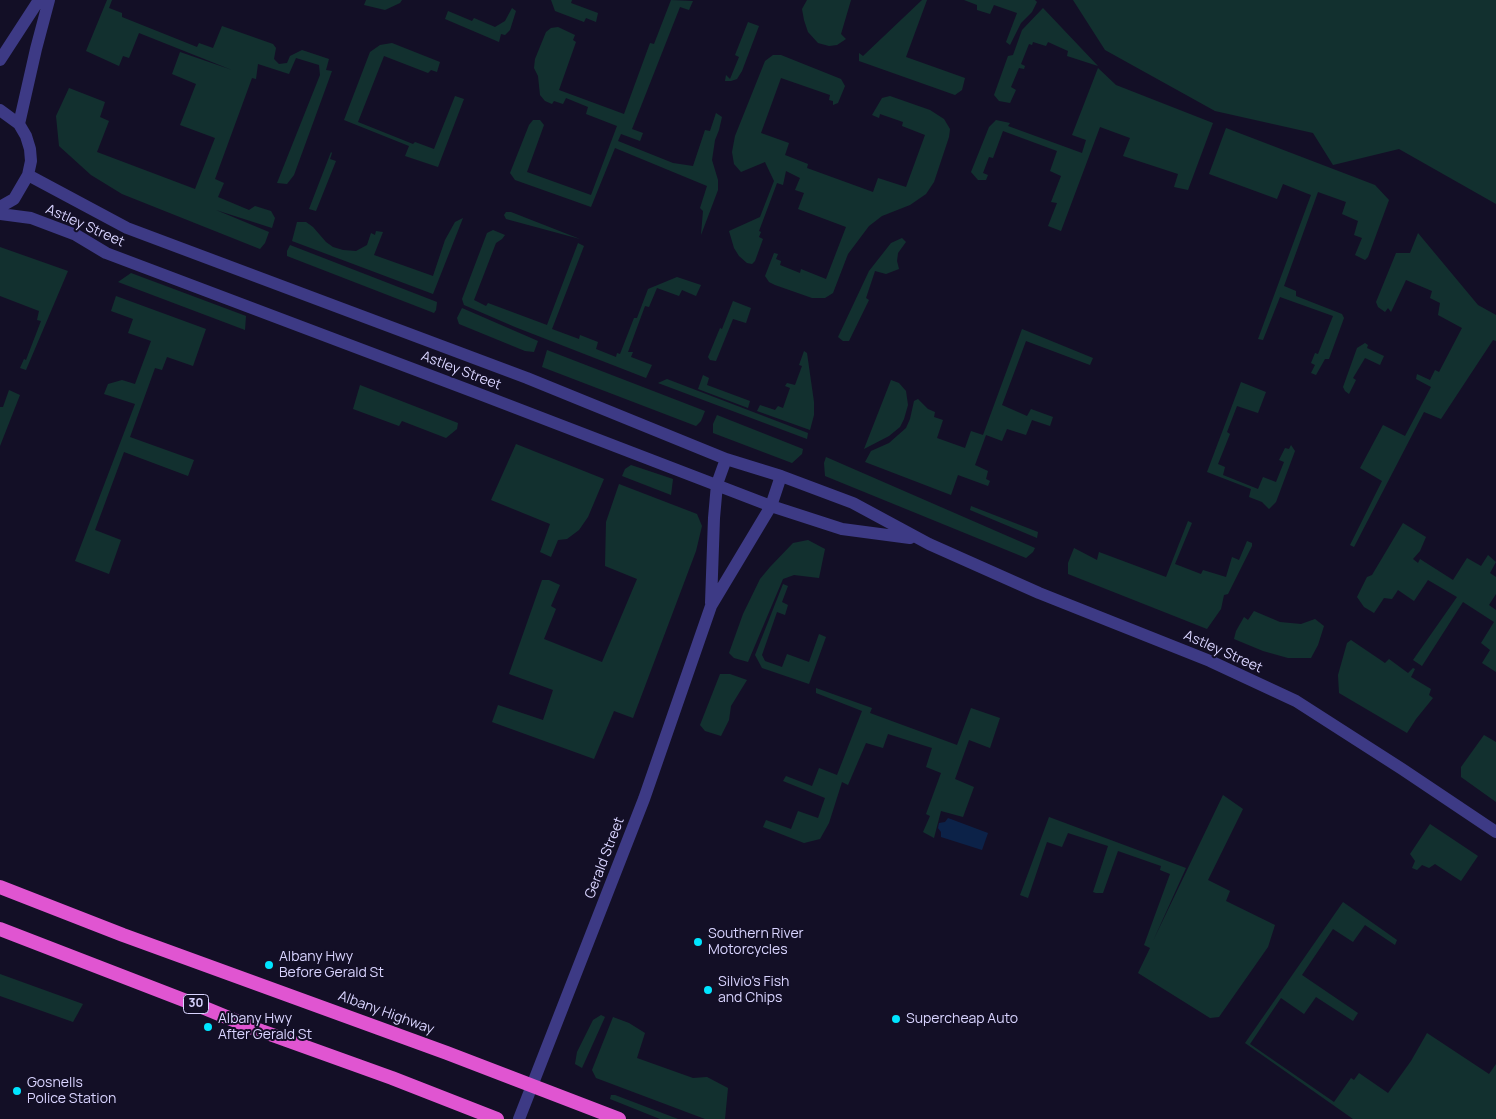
<!DOCTYPE html>
<html>
<head>
<meta charset="utf-8">
<style>
  body { margin:0 }
  canvas { display:block; background:#130f26 }
</style>
</head>
<body>
<canvas width="1496" height="1119"></canvas>
<script>
const g = document.querySelector('canvas').getContext('2d');
g.lineJoin = 'round';
function fillPath(path, color) { g.fillStyle = color; g.fill(path, 'evenodd'); }
const shape = rows => new Path2D(rows.map(r => 'M' + r).join(''));
function strokePath(path, color, width, dash) { g.strokeStyle = color; g.lineWidth = width; g.lineCap = dash ? 'butt' : 'round'; g.setLineDash(dash || []); g.stroke(path); }
function drawText(font, color, halo, rows, align = 'center') {
  g.font = font + ' Manrope,sans-serif'; g.lineWidth = 4; g.setLineDash([]); g.textBaseline = 'middle'; g.strokeStyle = halo; g.fillStyle = color; for (const [text, x, y, turn = 0] of rows) {
    g.save(); g.translate(x, y); g.rotate((+turn || 0) * Math.PI / 180); g.textAlign = isNaN(turn) ? turn : align; if (halo) g.strokeText(text, 0, 0); g.fillText(text, 0, 0); g.restore();
  }
}
fillPath(shape([
  [107,0,112,0,109,8,122,13,122,17,197,47,199,43,213,48,222,26,273,44,276,48,274,59,279,64,287,63,290,56,302,50,329,59,326,70,332,71,294,175,287,184,277,183,320,75,319,65,296,58,289,74,258,64,256,79,252,78,215,179,224,183,218,197,249,210,255,206,271,211,275,218,272,228,216,210,269,232,265,243,260,249,122,194,91,175,59,146,56,116,69,88,105,102,100,117,109,121,97,152,195,189,215,138,180,125,196,84,172,74,180,52,232,70,139,33,129,58,123,56,119,66,86,51],
  [366,0,402,0,400,3,385,10,364,5],
  [551,0,572,0,571,3,598,13,596,22,586,18,584,22,555,11],
  [671,0,693,1,689,10,680,7,632,129,643,133,640,141,621,134,618,141,673,163,693,166,705,130,710,131,716,113,722,117,719,130,715,140,712,160,718,180,718,190,701,235,703,211,700,208,707,186,615,148,591,207,515,180,510,173,529,125,533,120,540,120,544,125,527,172,591,195,617,126,586,114,588,107,566,98,563,104,554,101,552,104,545,101,540,95,538,76,534,68,535,59,546,32,551,28,558,27,575,35,573,40,576,42,559,90,624,114,650,43,654,44],
  [807,0,851,0,841,34,846,39,837,45,829,46,818,43,808,32,804,20,802,9],
  [922,0,927,0,906,57,965,78,962,90,955,95,859,61,859,53,863,56],
  [964,0,1035,0,1037,2,1032,12,1021,23,1010,45,1006,42,1017,13,994,5,990,14,977,10,977,5],
  [1073,0,1496,0,1496,204,1399,149,1333,165,1313,133,1215,111,1105,50],
  [512,8,516,11,510,30,505,35,501,34,499,42,445,19,448,11,472,21,474,18,495,27,505,21],
  [1043,8,1098,66,1067,56,1068,51,1048,42,1046,46,1033,42,1032,45,1029,44,1021,64,1025,66,1024,69,1019,68,1011,87,1016,90,1010,103,999,101,994,95,1008,56,1013,55,1022,30],
  [748,22,759,26,742,71,737,79,731,81,725,81,726,75,730,79,739,57,735,55],
  [392,43,440,62,437,72,431,70,428,73,384,56,358,122,413,144,415,142,434,149,455,96,464,99,438,167,405,156,409,146,344,120,370,52,380,45],
  [773,55,781,55,841,79,845,86,838,103,833,105,833,101,829,100,830,95,781,78,761,133,789,143,785,155,808,164,807,168,873,192,878,178,906,187,925,135,902,126,903,122,880,114,879,118,872,115,882,98,890,96,930,110,944,119,950,129,949,137,934,182,926,194,910,205,882,216,869,226,848,254,833,293,825,298,812,298,775,285,769,282,765,276,774,253,778,254,776,259,781,261,780,265,800,273,801,269,826,279,846,227,798,209,804,193,795,190,800,178,786,171,783,185,777,183,759,231,761,232,759,237,763,239,755,261,752,264,747,263,739,256,734,248,729,231,760,217,774,181,765,162,741,172,734,164,732,152,735,136,765,61],
  [1098,68,1116,85,1213,123,1188,190,1174,187,1178,174,1123,156,1130,138,1100,127,1061,231,1048,226,1057,203,1051,202,1061,176,1050,171,1057,151,1003,131,993,158,989,157,983,173,988,175,986,180,978,180,971,172,989,127,996,120,1010,123,1008,126,1082,153,1086,140,1072,135],
  [1226,128,1375,185,1389,200,1368,257,1365,260,1355,255,1362,238,1354,235,1358,221,1342,214,1346,202,1318,192,1284,286,1296,291,1296,296,1342,314,1344,318,1329,359,1325,359,1316,375,1311,373,1315,365,1311,363,1315,353,1318,354,1333,316,1280,297,1263,340,1258,339,1311,195,1283,184,1277,199,1209,174],
  [331,152,332,153,330,159,336,161,316,211,309,209],
  [506,212,511,212,580,239,506,219,504,215],
  [463,218,433,294,292,241,297,222,306,222,313,227,326,242,333,247,343,250,356,251,367,245,371,233,375,235,376,231,383,232,374,255,433,276,445,240,455,222],
  [493,230,505,235,502,239,496,243,474,300,486,306,488,303,547,325,578,243,584,246,552,329,579,339,580,335,598,342,596,349,616,357,617,353,620,354,634,318,637,318,648,289,677,277,701,285,696,296,682,290,679,296,657,288,649,307,645,306,628,352,633,352,631,357,652,365,646,378,515,327,464,305,462,299,487,233],
  [1418,233,1478,305,1496,315,1496,341,1493,340,1441,419,1424,412,1354,547,1350,545,1382,481,1360,468,1383,425,1405,436,1431,387,1416,379,1417,374,1430,380,1435,370,1439,372,1462,328,1438,315,1440,303,1430,298,1432,291,1406,280,1391,312,1388,308,1385,312,1378,307,1376,302,1396,253,1410,253],
  [902,238,906,242,898,253,897,261,899,269,886,274,875,271,866,298,869,300,849,341,843,341,838,337,869,271,891,243],
  [290,245,437,302,436,310,434,313,287,256,287,251],
  [0,247,68,271,26,370,20,368,24,359,26,360,41,321,37,320,39,311,0,296],
  [131,273,246,316,245,330,118,282],
  [116,296,206,329,193,366,167,357,162,370,155,368,130,437,194,460,188,476,124,452,95,530,121,540,109,574,75,561,135,404,104,394,108,384,122,380,135,384,151,341,128,333,133,319,111,311],
  [733,301,751,308,746,323,733,319,716,361,710,360,708,357,720,328,722,329],
  [462,308,538,341,534,352,525,351,459,324,457,318],
  [1022,329,1093,358,1090,365,1026,341,1002,405,1027,416,1031,409,1053,417,1050,426,1032,420,1026,435,1007,429,1002,441,986,435,975,465,988,471,986,479,990,481,988,486,958,475,951,495,865,462,871,451,889,443,906,428,910,419,914,401,918,399,928,409,935,412,934,417,943,420,937,438,965,448,971,431,983,435],
  [1365,343,1368,345,1367,348,1384,356,1380,365,1365,358,1353,378,1356,380,1349,394,1345,391,1343,387,1357,348],
  [547,350,705,411,701,421,696,426,542,367],
  [804,351,807,353,814,402,814,415,810,430,757,411,760,405,775,410,778,406,783,408,790,388,785,386,787,383,795,385,802,366,799,365],
  [703,375,709,378,707,385,750,401,748,408,698,389],
  [667,379,808,433,807,439,658,383],
  [891,380,899,383,906,391,908,405,904,419,900,427,889,436,864,449],
  [1241,382,1266,392,1258,413,1237,406,1227,432,1230,434,1218,464,1225,467,1223,475,1258,489,1263,477,1276,482,1284,462,1279,460,1285,448,1289,449,1291,445,1295,451,1276,502,1269,509,1262,502,1249,497,1251,489,1207,472],
  [360,385,458,423,457,429,446,438,402,421,399,426,353,409],
  [9,390,20,395,0,446,0,407,3,407],
  [717,415,803,449,802,454,792,463,713,433,713,424],
  [516,444,604,479,588,517,579,530,567,539,558,540,551,557,540,552,550,524,491,500],
  [826,457,1035,548,1033,552,1026,558,825,476,824,463],
  [631,465,673,479,671,495,622,476,625,469],
  [619,484,697,514,702,526,696,551,633,718,614,711,594,759,492,722,498,705,543,720,553,690,509,674,542,580,549,580,560,585,551,606,556,609,544,639,602,662,637,579,605,566,606,522],
  [971,506,1038,532,1037,538,970,510],
  [1188,521,1192,523,1175,564,1201,574,1203,570,1226,577,1232,557,1239,560,1247,541,1252,543,1252,546,1228,594,1224,595,1221,609,1207,629,1068,574,1068,563,1074,548,1097,560,1099,552,1166,577],
  [1403,523,1426,537,1420,551,1413,559,1418,563,1420,559,1453,580,1467,558,1481,566,1488,555,1496,562,1490,573,1496,577,1496,594,1489,605,1496,610,1496,672,1482,663,1490,650,1481,643,1494,622,1463,602,1422,666,1413,660,1457,597,1428,580,1414,601,1398,590,1392,599,1384,598,1374,613,1364,607,1357,597,1367,577,1372,575],
  [808,540,825,549,819,578,794,575,783,579,748,662,734,658,729,653,743,614,760,579,770,567,793,543],
  [783,584,788,586,782,602,788,605,785,615,777,612,762,655,765,661,782,667,787,654,809,662,819,634,826,637,809,684,762,668,755,655],
  [1254,611,1280,622,1301,624,1315,619,1324,626,1318,645,1311,658,1288,658,1263,651,1234,639,1236,631,1244,617,1248,620],
  [1351,640,1385,663,1389,659,1408,673,1413,668,1415,669,1411,677,1431,689,1429,695,1433,698,1416,719,1407,733,1339,693,1338,675,1347,643],
  [720,674,730,674,747,680,731,706,729,720,721,736,705,731,700,725],
  [816,688,872,708,870,713,957,745,971,708,1000,718,990,748,969,740,955,779,974,787,963,817,941,811,934,838,923,832,930,816,926,814,941,773,926,767,932,748,888,734,883,748,866,743,848,785,842,782,829,823,820,839,804,843,763,827,766,820,791,829,798,811,818,818,825,798,783,781,786,776,812,786,819,768,837,775,862,711,816,693],
  [1484,735,1496,742,1496,802,1461,777,1461,767],
  [1223,795,1243,809,1208,880,1230,891,1226,901,1275,925,1268,947,1219,1017,1210,1018,1138,973,1150,948,1144,945,1170,874,1160,870,1161,866,1118,851,1103,893,1096,893,1093,892,1108,846,1068,833,1062,847,1047,842,1028,898,1020,895,1049,817,1186,868,1153,941],
  [1430,824,1478,856,1461,881,1435,864,1429,868,1422,865,1417,870,1412,868,1415,861,1410,854],
  [1343,902,1397,940,1395,945,1365,925,1353,942,1333,929,1302,975,1358,1013,1353,1021,1316,997,1304,1014,1281,998,1250,1044,1334,1102,1351,1078,1354,1080,1359,1073,1388,1093,1411,1061,1427,1033,1489,1074,1496,1064,1496,1119,1353,1119,1245,1043],
  [0,974,83,1004,73,1022,0,996],
  [601,1015,605,1017,582,1068,575,1064,577,1052,593,1020],
  [613,1017,629,1023,645,1033,637,1058,693,1078,707,1077,728,1088,725,1119,705,1119,596,1078,592,1070],
  [611,1095,615,1095,678,1119,660,1119,610,1099]
]), '#12302f');
fillPath(shape([
  [948,818,988,833,982,850,941,837,941,832,938,828,939,823,945,822]
]), '#0c2248');
strokePath(shape([
  [0,60,39,0],
  [0,110,19,124,26,136,30,149,31,161,28,175,14,199,0,207],
  [19,124,36,49,49,0],
  [28,175,127,228,527,378,726,459,781,476,853,503,929,544,1039,593,1210,661,1296,701,1402,769,1496,832],
  [0,214,31,218,76,235,106,253,482,395,771,506,842,529,910,538],
  [711,603,714,518,717,484,726,459],
  [519,1119,644,799,711,606,771,506,781,476]
]), '#3d3a85', 12);
strokePath(shape([
  [0,887,123,935,447,1053,619,1119],
  [0,929,207,1009,253,1028,392,1078,497,1119]
]), '#e055d1', 14);
for (const [x, y, r, color] of [
  [698,942,5,"#00e5ff"],
  [269,965,5,"#00e5ff"],
  [708,990,5,"#00e5ff"],
  [896,1019,5,"#00e5ff"],
  [208,1027,5,"#00e5ff"],
  [17,1091,5,"#00e5ff"]
]) { const dot = new Path2D(); dot.arc(x, y, r, 0, 2 * Math.PI); g.fillStyle = color; g.fill(dot); strokePath(dot, '#130f26', 2); }
for (const [x, y, w] of [
  [196,1004,25]
]) { const box = new Path2D(); box.roundRect(x - w / 2, y - 9.5, w, 19, 4); g.fillStyle = '#130f26'; g.fill(box); strokePath(box, '#d9d4ff', 1); }
drawText('bold 12px', '#d9d4ff', null, [
  ["30",196,1004]
]);
drawText('14px', '#d9d4ff', '#130f26', [
  ["Astley Street",85,226,24],
  ["Astley Street",461,371,21],
  ["Astley Street",1223,652,24],
  ["Gerald Street",605,858,-69],
  ["Albany Highway",386,1013,20]
]);
drawText('14px', '#d9d4ff', '#130f26', [
  ["Southern River",708,934],
  ["Motorcycles",708,950],
  ["Albany Hwy",279,957],
  ["Before Gerald St",279,973],
  ["Silvio's Fish",718,982],
  ["and Chips",718,998],
  ["Albany Hwy",218,1019],
  ["After Gerald St",218,1035],
  ["Supercheap Auto",906,1019],
  ["Gosnells",27,1083],
  ["Police Station",27,1099]
], 'left');
</script>
</body>
</html>
